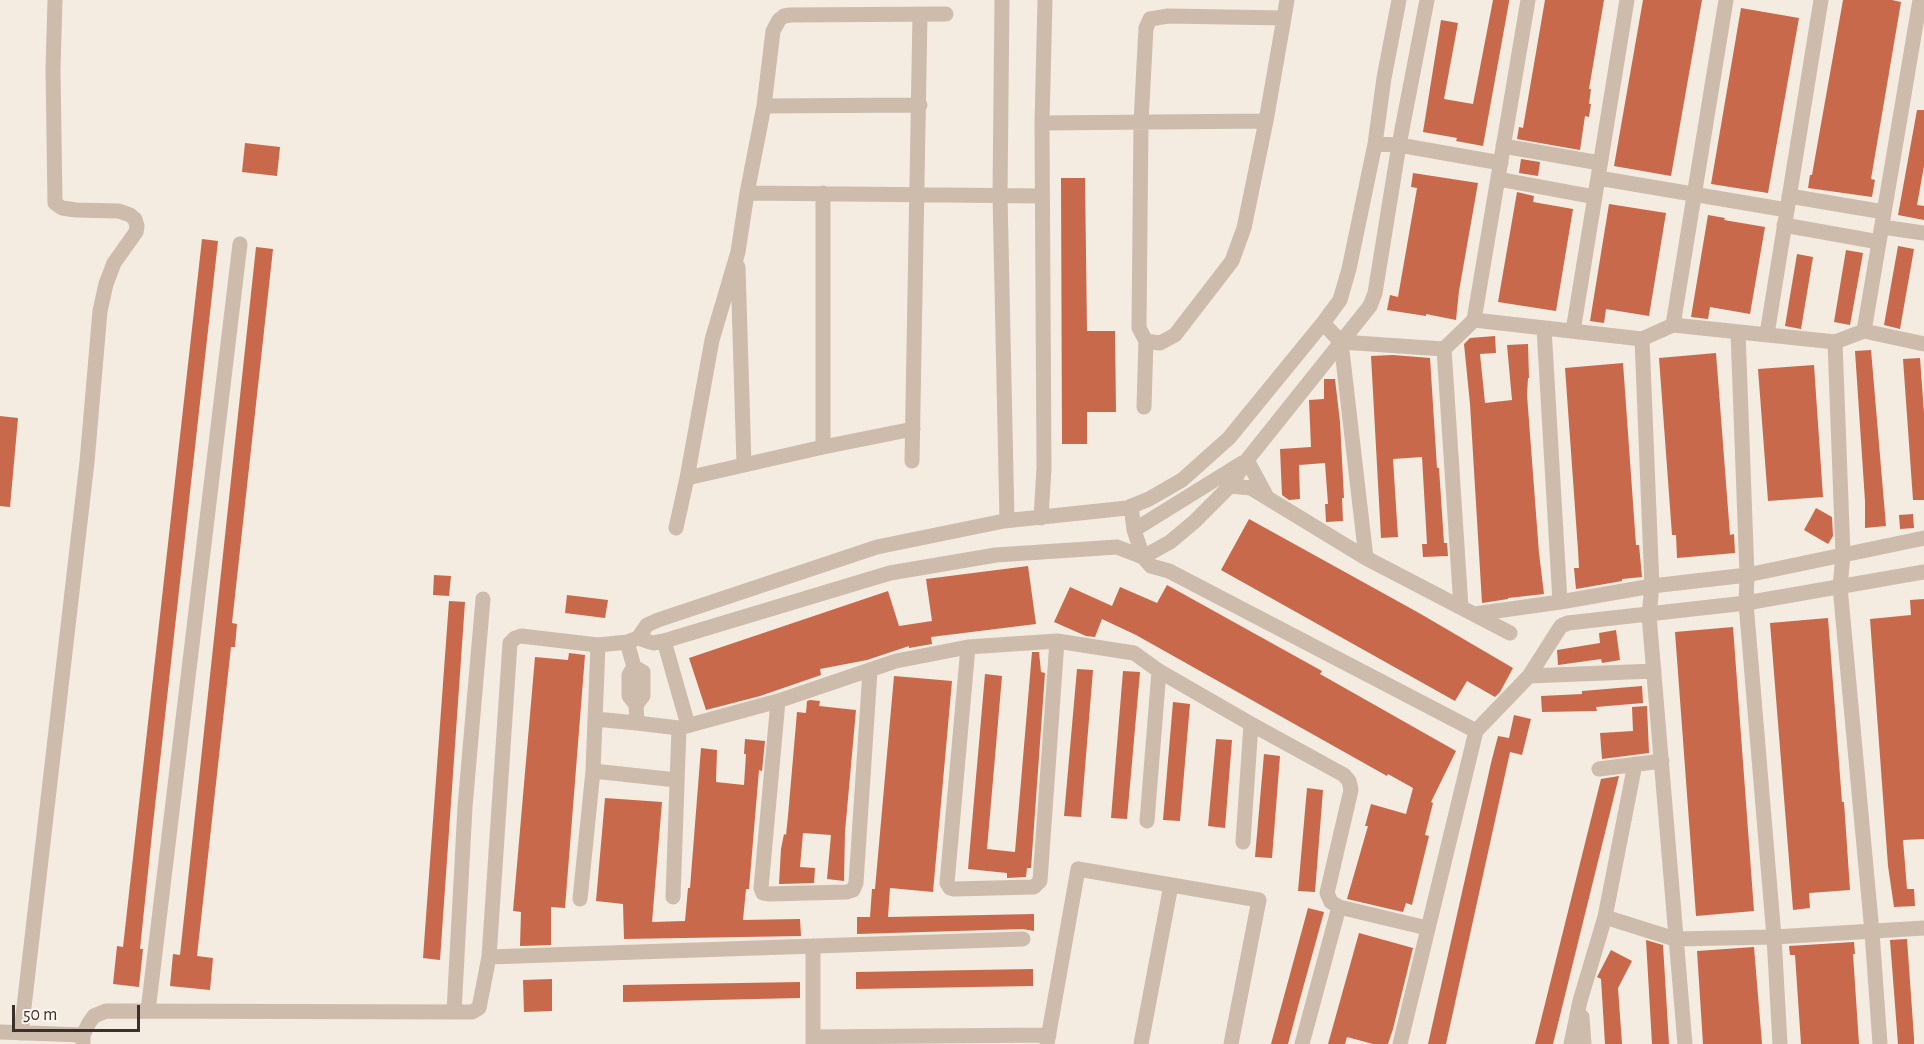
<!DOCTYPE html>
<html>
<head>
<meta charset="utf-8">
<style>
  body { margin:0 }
  #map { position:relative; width:1924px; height:1044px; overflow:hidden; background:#f4ebe1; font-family:"Alegreya Sans",sans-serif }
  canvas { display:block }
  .scale { position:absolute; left:12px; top:1005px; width:128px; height:27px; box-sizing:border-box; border:3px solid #3b302b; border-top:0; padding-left:8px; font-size:18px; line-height:21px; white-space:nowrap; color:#3b302b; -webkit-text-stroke:4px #fbf5ee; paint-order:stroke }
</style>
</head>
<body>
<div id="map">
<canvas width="1924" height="1044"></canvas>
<div class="scale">50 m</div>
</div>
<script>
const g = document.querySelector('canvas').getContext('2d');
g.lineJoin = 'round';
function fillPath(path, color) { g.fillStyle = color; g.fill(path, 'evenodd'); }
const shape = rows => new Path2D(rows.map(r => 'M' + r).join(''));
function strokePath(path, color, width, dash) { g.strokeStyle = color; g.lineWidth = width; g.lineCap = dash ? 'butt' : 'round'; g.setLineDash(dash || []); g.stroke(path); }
fillPath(shape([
  [1493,0,1509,0,1509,2,1483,146,1456,141,1457,138,1423,132,1441,20,1458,23,1444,99,1473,104],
  [1545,0,1604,0,1589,89,1591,89,1589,104,1591,104,1589,117,1585,116,1580,150,1517,139,1519,127,1523,128],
  [1643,0,1702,0,1671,176,1614,166],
  [1843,0,1892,0,1901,2,1871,179,1875,180,1872,197,1808,188,1810,175,1812,175],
  [1741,8,1799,18,1768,193,1711,184],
  [1917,110,1924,110,1924,166,1917,205,1924,206,1924,220,1898,215],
  [245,143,280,147,277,176,242,172],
  [1521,159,1540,162,1538,176,1519,173],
  [1413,173,1478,183,1459,291,1456,320,1426,314,1426,316,1387,310,1390,295,1398,297,1417,188,1411,187],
  [1061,178,1085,178,1087,331,1115,331,1116,412,1087,412,1087,444,1062,444],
  [1517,192,1534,196,1533,202,1573,209,1556,311,1498,302],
  [1609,204,1666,213,1649,316,1606,309,1604,323,1590,321],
  [1708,215,1725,218,1724,220,1765,227,1750,314,1710,307,1708,319,1691,317],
  [202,239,218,241,153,824,140,949,143,949,139,987,113,984,117,946,123,947],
  [1898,246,1914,249,1900,329,1884,325],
  [256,247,273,249,232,623,237,624,235,647,231,647,197,956,213,958,210,990,170,986,173,954,180,955],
  [1846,250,1863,253,1850,325,1834,322],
  [1797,254,1813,257,1801,329,1785,326],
  [1495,336,1496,353,1480,354,1485,403,1512,400,1507,345,1528,344,1529,378,1528,378,1527,395,1539,553,1544,594,1508,598,1508,599,1482,603,1470,404,1464,344,1470,338],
  [1871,350,1886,526,1865,528,1865,501,1855,351],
  [1716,353,1730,535,1734,534,1735,553,1677,558,1676,535,1672,535,1659,358],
  [1393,355,1430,358,1437,468,1439,468,1444,543,1447,543,1448,556,1423,557,1422,544,1427,544,1422,457,1393,459,1398,537,1381,538,1371,356],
  [1920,358,1924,413,1924,500,1913,500,1903,359],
  [1623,363,1636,545,1639,545,1642,577,1622,579,1622,581,1576,589,1574,568,1579,568,1578,550,1565,368],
  [1814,365,1823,497,1768,501,1758,369],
  [1324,379,1335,379,1340,422,1344,498,1342,498,1343,521,1326,522,1325,504,1328,504,1325,463,1299,465,1300,499,1289,500,1282,495,1280,449,1311,447,1309,400,1324,399],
  [0,416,18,418,10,507,0,506],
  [1816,508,1832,517,1833,536,1828,544,1804,530],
  [1913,514,1914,528,1900,529,1899,515],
  [1249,519,1419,613,1513,668,1500,692,1495,697,1467,681,1455,701,1221,570],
  [1028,566,1036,624,931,637,932,644,909,648,909,646,867,660,820,669,821,675,760,696,706,710,689,658,888,591,899,626,932,621,926,579],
  [434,575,451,576,449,596,433,595],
  [1167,585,1322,671,1320,674,1456,751,1431,802,1433,803,1425,835,1429,836,1412,905,1406,903,1403,912,1347,899,1368,826,1365,826,1371,804,1406,814,1413,788,1388,774,1387,776,1136,635,1102,619,1095,637,1086,636,1054,622,1070,587,1112,606,1120,587,1157,603],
  [567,595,608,600,605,618,565,613],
  [1924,599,1924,839,1903,840,1907,889,1914,889,1915,906,1894,907,1888,866,1870,619,1911,615,1910,600],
  [449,601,465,602,440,960,423,958],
  [1828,618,1842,802,1844,802,1850,890,1809,893,1810,908,1793,910,1770,623],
  [1733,627,1754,911,1696,916,1675,632],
  [1616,630,1620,660,1602,663,1601,659,1558,665,1557,650,1600,643,1599,633],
  [1032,652,1039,652,1041,672,1045,673,1031,868,1027,868,1026,877,1007,878,1007,873,968,869,985,674,1002,676,987,849,1015,852],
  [569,653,585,655,565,908,551,907,551,945,520,946,521,912,513,911,535,657,568,660],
  [1077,669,1093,670,1081,817,1064,816],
  [1123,671,1140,672,1127,819,1111,818],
  [894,676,952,681,933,892,890,888,888,917,1034,914,1034,931,1023,929,857,934,857,917,870,917,872,889,875,889],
  [1642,686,1643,703,1596,707,1597,711,1542,712,1541,696,1582,694,1582,691],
  [810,700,820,701,819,706,856,710,845,832,844,881,827,879,831,835,803,833,800,867,815,868,814,883,779,884,781,849,784,834,786,835,788,816,797,712,806,713,807,701],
  [1173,702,1190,704,1180,821,1163,820],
  [1647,706,1649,753,1602,759,1600,733,1633,731,1632,707],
  [1514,715,1531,719,1522,755,1510,752,1446,1044,1428,1044,1491,763,1498,736,1509,738],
  [745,739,765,741,762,771,759,770,749,889,746,889,743,920,800,919,801,936,624,939,623,904,596,901,605,798,662,802,652,922,685,921,688,888,690,888,701,748,717,750,716,782,744,785,746,754,744,754],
  [1216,739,1232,740,1225,828,1208,826],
  [1264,754,1280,756,1272,858,1255,857],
  [1619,776,1553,1044,1535,1044,1601,779],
  [1307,788,1323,790,1315,892,1298,891],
  [1308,908,1324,912,1300,999,1288,1044,1271,1044],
  [1359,933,1413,948,1393,1029,1388,1044,1373,1044,1347,1037,1345,1044,1328,1044],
  [1907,939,1914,1038,1914,1044,1898,1044,1890,940],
  [1646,940,1663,945,1669,1044,1652,1044],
  [1854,942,1855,954,1853,954,1859,1044,1801,1044,1795,955,1790,955,1789,946],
  [1754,947,1762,1044,1703,1044,1697,951],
  [1611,950,1632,961,1618,988,1622,1044,1605,1044,1601,979,1597,977],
  [1033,969,1033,986,856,989,856,972],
  [552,979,552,1011,524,1012,523,980],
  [800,982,800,998,623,1002,623,985]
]), '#c8694b');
strokePath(shape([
  [1002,0,1000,195,1007,520],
  [946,14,790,15,784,16,779,20,773,31,764,106,747,193,1042,196],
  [1284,18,1168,16,1150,19,1146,28,1141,122,1139,328,1146,341,1160,343,1175,335,1232,261,1244,228,1266,121,1284,18,1287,0],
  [764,106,920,105],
  [1042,123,1266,121],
  [1375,144,1399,145,1501,163],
  [1503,146,1600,163],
  [1598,178,1787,210],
  [1498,179,1595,197],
  [823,193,823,447],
  [1789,196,1884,212],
  [1784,225,1879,242],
  [1882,227,1924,233],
  [738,267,744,465],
  [1474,320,1528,0],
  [1323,323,1341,342,1366,558],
  [1673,325,1726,0],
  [1544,328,1560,602],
  [1573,331,1627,0],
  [1864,331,1920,0],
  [1738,332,1747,575,1746,603,1774,937,1780,1044],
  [1767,334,1821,0],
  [1642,339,1652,586,1649,615,1685,1044],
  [1341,342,1444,349,1474,320,1642,339,1673,325,1835,342,1864,331,1924,344],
  [1835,342,1843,555,1840,587,1872,932,1880,1044],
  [1444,349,1461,607],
  [1144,407,1146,341],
  [1247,460,1267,497],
  [912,461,920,14],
  [687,478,823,447,913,429],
  [1230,486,1251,488,1366,558,1510,633],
  [1131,506,1134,530,1143,557,1151,566,1169,571,1476,731],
  [1041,518,1044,468,1042,123,1045,0],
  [676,528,687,478,712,340,738,252,747,193],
  [1134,530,1242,463],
  [1143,557,1170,542,1194,522,1230,486,1247,460,1370,306,1375,293,1399,145,1427,0],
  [1475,614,1560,602,1652,586,1747,575,1924,538],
  [638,638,653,643,664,641,890,573,996,555,1117,547,1143,557],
  [664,641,688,725],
  [627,642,634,667,643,672,643,696,636,705],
  [968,647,947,883,950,888,954,889,1034,887,1040,881,1057,641],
  [634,667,629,675,629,696,636,705,637,723,679,728,778,701,896,661,968,647,1057,641,1134,653,1159,671,1251,724,1344,775,1349,781,1351,790,1327,893,1331,902,1339,907,1427,928],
  [1529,676,1654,671],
  [778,701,761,888,763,893,768,894,847,892,853,890,856,883,870,671],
  [595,719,637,723],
  [1599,769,1662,761],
  [593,771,677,780],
  [1147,821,1159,671],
  [1243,842,1251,724],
  [673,897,679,728],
  [580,899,593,771,598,645],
  [1605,917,1675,939,1774,937,1924,928],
  [813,946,813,1044],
  [489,957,1023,939],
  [148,1011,240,244],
  [454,1012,465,807,483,599],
  [1582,1017,1584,1044],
  [0,1032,83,1035],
  [21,1033,87,462,100,311,106,284,114,263,136,232,137,226,135,219,130,215,119,211,76,210,62,208,55,203,53,69,55,0],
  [813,1037,1049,1035],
  [83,1044,83,1035,89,1023,94,1016,106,1011,472,1012,479,1008,489,957,510,643,515,638,521,636,598,645,627,642,638,638,647,625,658,620,877,547,1004,521,1127,508,1149,499,1182,480,1229,438,1323,323,1340,300,1349,269,1375,144,1384,78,1399,0],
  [1047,1044,1078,869,1259,900,1231,1044],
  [1141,1044,1171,885],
  [1302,1044,1339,907],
  [1400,1044,1476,731,1529,676,1561,626,1568,623,1746,603,1924,572],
  [1571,1044,1580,1001,1605,917,1635,764]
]), '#cdbbac', 15);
</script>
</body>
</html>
